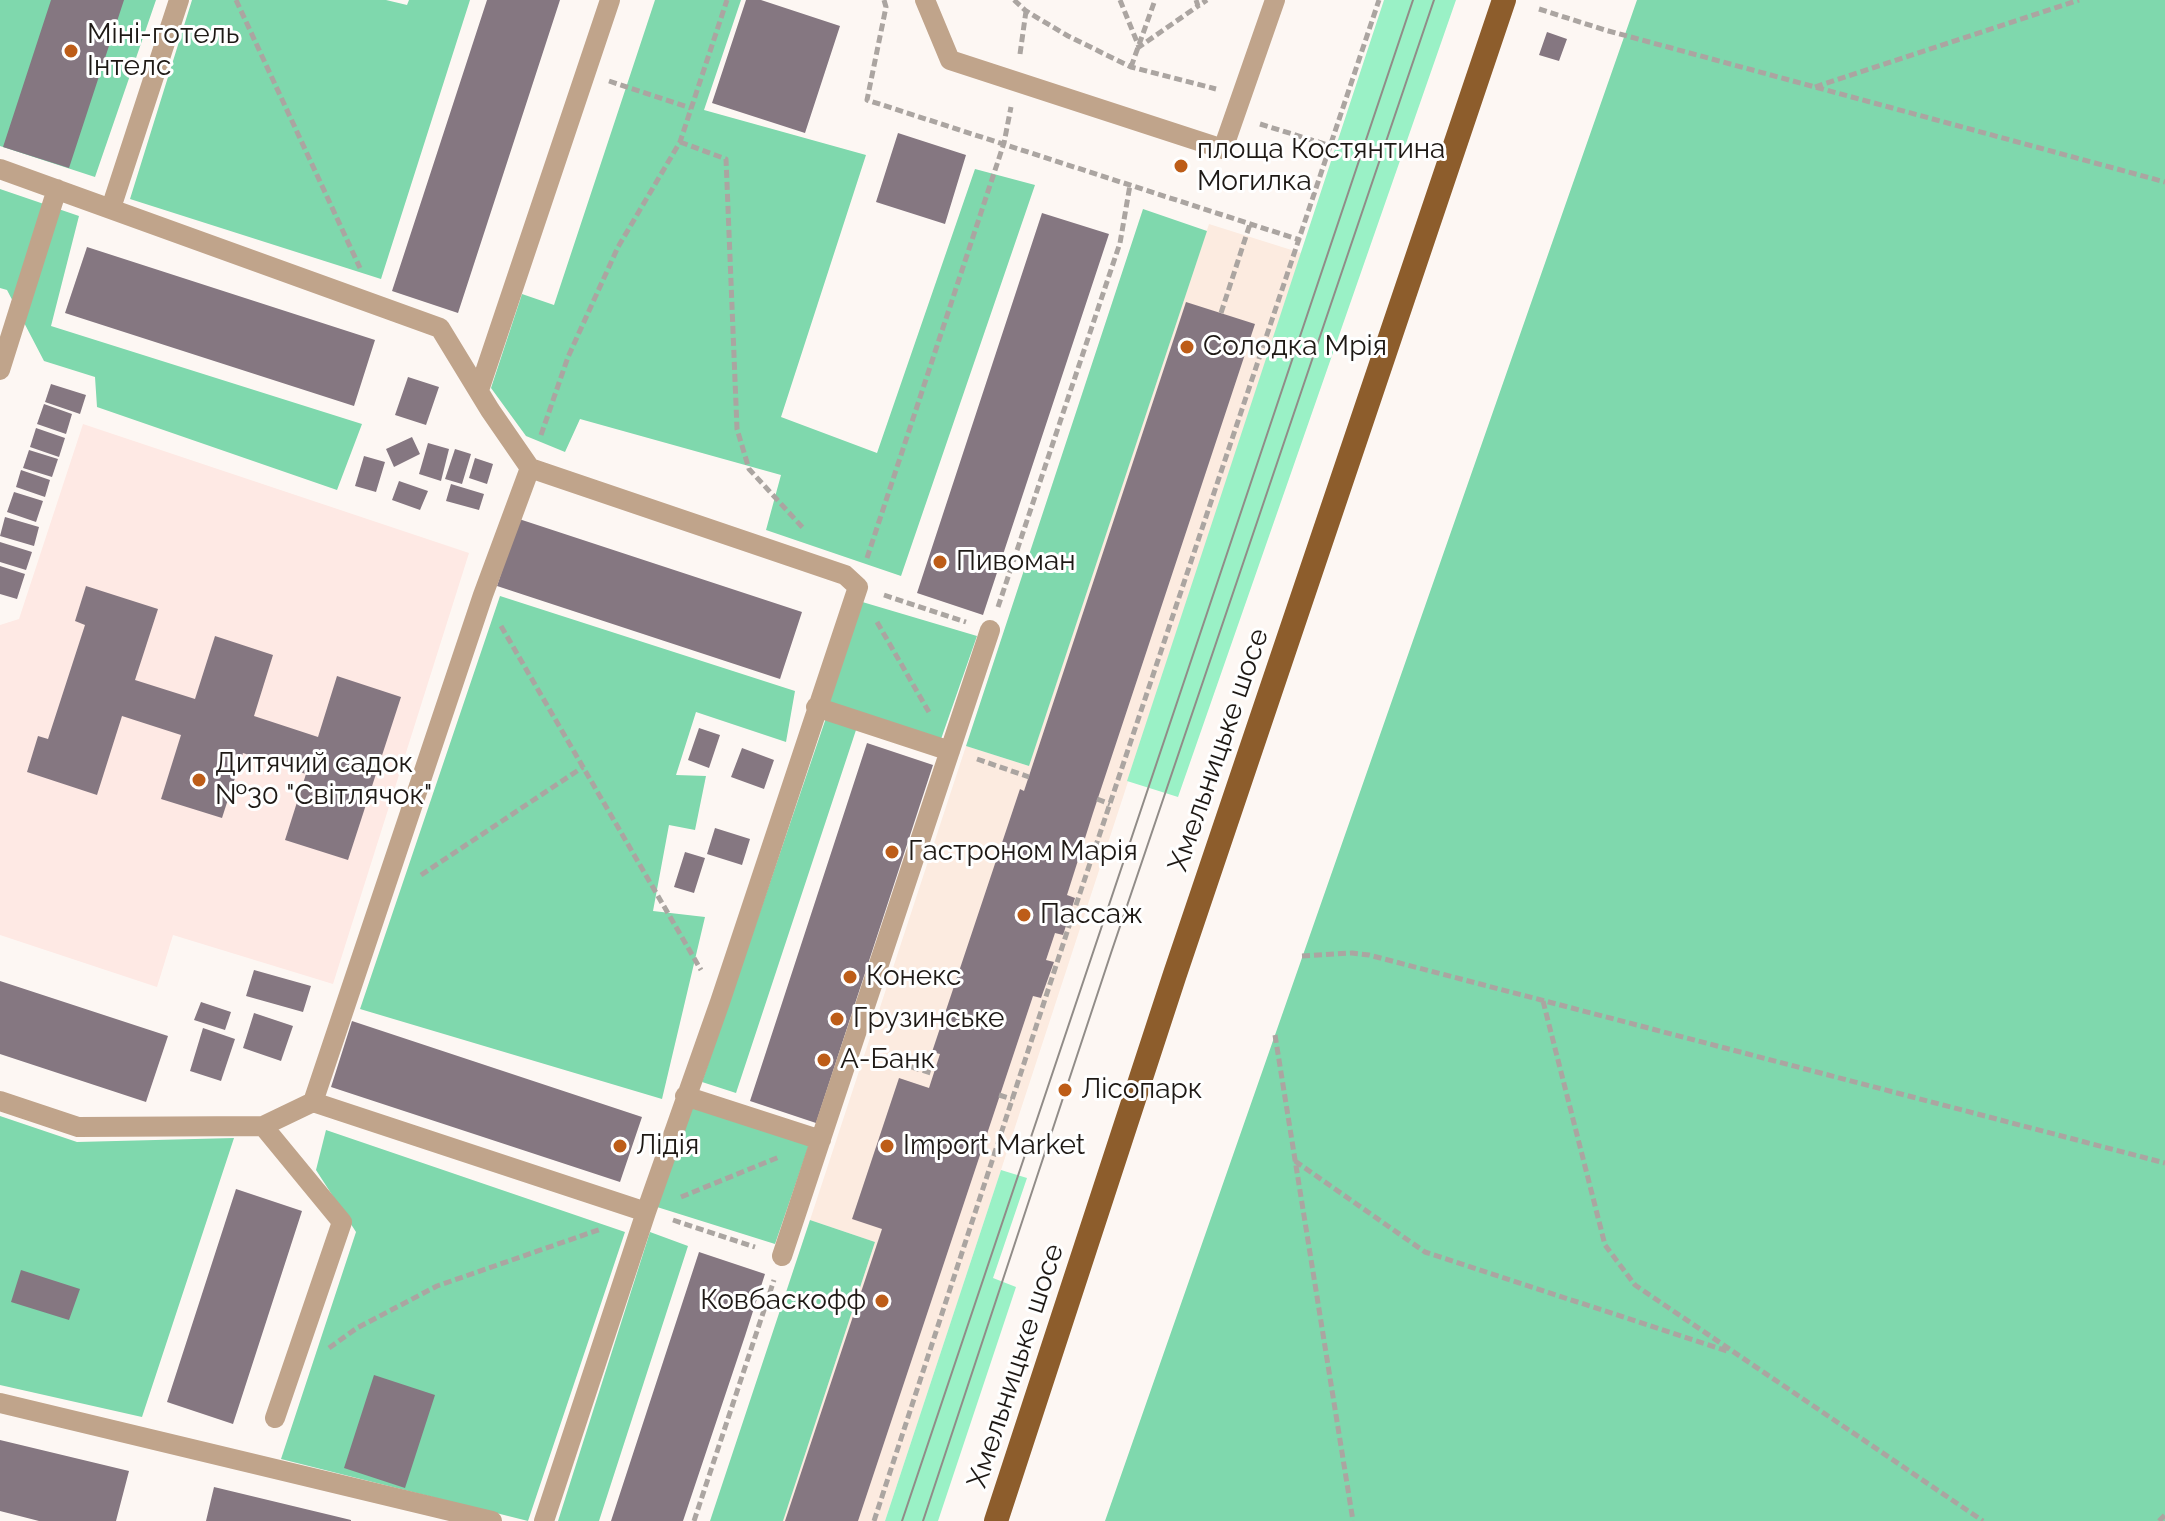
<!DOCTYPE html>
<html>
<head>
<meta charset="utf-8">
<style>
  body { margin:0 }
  canvas { display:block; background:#fdf7f3 }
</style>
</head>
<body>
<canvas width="2165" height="1521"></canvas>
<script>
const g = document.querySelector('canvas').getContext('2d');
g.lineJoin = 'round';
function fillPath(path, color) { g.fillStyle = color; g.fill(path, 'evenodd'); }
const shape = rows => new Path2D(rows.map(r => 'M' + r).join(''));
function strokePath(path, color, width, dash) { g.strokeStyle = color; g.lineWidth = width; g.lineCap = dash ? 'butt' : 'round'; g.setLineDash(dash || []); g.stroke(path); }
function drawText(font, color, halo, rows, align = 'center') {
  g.font = font + ' Raleway,sans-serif'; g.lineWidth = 6; g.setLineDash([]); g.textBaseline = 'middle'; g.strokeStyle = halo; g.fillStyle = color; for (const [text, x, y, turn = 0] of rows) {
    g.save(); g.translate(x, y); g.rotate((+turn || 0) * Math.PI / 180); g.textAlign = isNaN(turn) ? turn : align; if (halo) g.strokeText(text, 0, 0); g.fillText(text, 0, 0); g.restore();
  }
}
fillPath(shape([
  [1209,224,1301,253,1001,1170,885,1521,783,1521,875,1242,810,1220,966,746,1029,766]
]), '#fcebe0');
fillPath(shape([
  [83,424,469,553,333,984,173,935,157,987,0,935,0,625,19,619]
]), '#fee9e4');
fillPath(shape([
  [1384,0,1456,0,1178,797,1127,781],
  [1001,1170,1027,1178,993,1278,1016,1287,938,1521,885,1521]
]), '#9af1c6');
fillPath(shape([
  [0,0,156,0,95,177,0,146],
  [192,0,386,0,407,5,409,0,470,0,381,279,130,199],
  [655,0,741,0,704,110,866,155,781,417,877,453,975,169,1035,185,901,576,766,530,781,475,580,419,565,452,526,436,491,388,522,294,554,305],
  [1637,0,2165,0,2165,1521,1105,1521],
  [0,189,79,216,51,326,362,424,337,490,97,407,95,377,44,361,7,290,0,288],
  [1143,209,1207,231,1029,766,966,746],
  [500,596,795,691,786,742,696,712,676,775,706,776,695,830,669,825,653,911,705,917,662,1099,360,1009],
  [859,601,977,636,940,742,826,702],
  [826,718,856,730,736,1093,702,1082],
  [690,1104,809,1145,775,1244,657,1207],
  [0,1116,77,1142,234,1138,142,1417,0,1385],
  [326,1130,625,1232,528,1521,281,1459,356,1232,316,1170],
  [810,1220,875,1242,783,1521,710,1521],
  [650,1232,688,1246,599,1521,558,1521]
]), '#7fd8ad');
fillPath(shape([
  [51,0,124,0,69,168,3,147],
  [487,0,560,0,458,313,392,291],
  [746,0,761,0,840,26,805,133,712,103],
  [1547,32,1567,39,1559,61,1539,55],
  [898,133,966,155,945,224,876,202],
  [1042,213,1109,234,983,615,917,593],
  [87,247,375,340,354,406,65,313],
  [1186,302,1255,324,1093,813,1067,895,1075,898,1063,935,1055,933,1046,960,1054,962,1041,998,1033,996,858,1521,785,1521,882,1229,852,1219,899,1078,929,1088,940,1054,932,1052,1020,789,1024,791],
  [408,377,439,387,426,425,395,415],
  [51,384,86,395,80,414,45,402],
  [44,404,72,414,66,434,37,424],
  [36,428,65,438,59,457,30,447],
  [412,437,420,454,394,467,386,449],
  [428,443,449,449,441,481,419,474],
  [455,449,471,454,462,484,445,479],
  [29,450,58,459,52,477,23,468],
  [364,456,385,462,376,492,355,486],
  [475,458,493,464,487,484,469,478],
  [21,470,50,480,45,497,16,487],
  [399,481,428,491,420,510,392,500],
  [451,484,484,494,479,510,446,501],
  [14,492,43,501,36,522,7,512],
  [5,517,39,527,34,546,0,536],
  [519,519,802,612,780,679,497,586],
  [0,542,32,552,26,570,0,562],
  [0,566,25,574,17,599,0,594],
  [86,586,158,609,135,680,195,699,215,636,273,655,254,716,318,737,337,676,401,697,348,860,285,840,306,774,243,753,222,818,161,799,181,735,122,716,97,795,27,772,38,736,48,739,85,625,75,621],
  [699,728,720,735,709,768,688,760],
  [867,743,933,765,816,1123,750,1101],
  [742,748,774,760,764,789,731,777],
  [715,828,750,839,742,865,707,854],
  [685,852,705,858,694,893,674,887],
  [254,970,311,986,303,1012,246,996],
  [0,981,168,1036,146,1102,0,1054],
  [201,1002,231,1012,225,1030,194,1020],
  [254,1013,293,1026,281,1061,243,1048],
  [352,1021,642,1117,620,1182,331,1087],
  [203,1028,235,1039,221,1081,190,1071],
  [236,1189,302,1211,233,1424,167,1402],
  [699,1252,765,1274,745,1336,683,1521,611,1521],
  [21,1270,80,1289,69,1320,11,1302],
  [374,1375,435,1395,405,1488,344,1468],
  [0,1440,129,1471,116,1521,39,1521,0,1511],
  [214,1487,351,1520,351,1521,206,1521]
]), '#857781');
strokePath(shape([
  [236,0,360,268],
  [884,0,886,7,867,100,1300,240],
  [1014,0,1026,11,1068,36,1131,67,1216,89],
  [1120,0,1139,47,1198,6],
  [1196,0,1198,6,1207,0],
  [1539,9,1605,30,2165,182],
  [1020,54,1026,11],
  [1131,67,1155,0],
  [609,81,691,108],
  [1815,87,2079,0],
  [1260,124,1331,146],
  [680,142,726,159,737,429,749,469,804,529],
  [1221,313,1250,224],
  [541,435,568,357,618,247,680,142,727,0],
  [867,558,1004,143,1011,107],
  [884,595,966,622],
  [998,607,1120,243,1130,185],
  [877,622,930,714],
  [501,626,701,970],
  [977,759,1029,777],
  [1097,799,1110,804],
  [421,875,583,767],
  [1302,956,1352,953,1369,955,2165,1163],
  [1543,1001,1605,1245,1635,1285,1983,1521],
  [1275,1035,1353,1521],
  [877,1056,934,1074],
  [999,1095,1012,1099],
  [1295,1161,1425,1252,1727,1351],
  [681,1197,779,1157],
  [673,1220,755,1247],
  [329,1348,357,1328,437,1286,601,1229],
  [694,1521,774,1280],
  [874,1521,1071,920,1379,0],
  [2159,1521,2165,1515]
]), '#aba5a1', 5, [8, 4]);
strokePath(shape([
  [925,0,950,60,1223,149,1275,0],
  [0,169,440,328,490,410,530,468,845,575,858,587,720,1002,646,1212,544,1521],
  [111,208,179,0],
  [0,370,57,189],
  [479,390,610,0],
  [816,707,950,751],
  [685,1096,821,1140],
  [0,1101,78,1127,263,1126,313,1102,646,1212],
  [313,1102,483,595,530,468],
  [263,1126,342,1222,275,1418],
  [782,1256,990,630],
  [0,1403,492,1521]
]), '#c0a48b', 20);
strokePath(shape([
  [996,1521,1175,974,1504,0]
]), '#8d5d2c', 24);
strokePath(shape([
  [902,1521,1413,0],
  [923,1521,1111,953,1434,0]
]), '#918c88', 2);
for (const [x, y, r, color] of [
  [71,51,8,"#bd5d18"],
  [1181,166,8,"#bd5d18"],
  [1187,347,8,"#bd5d18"],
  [940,562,8,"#bd5d18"],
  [199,780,8,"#bd5d18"],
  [892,852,8,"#bd5d18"],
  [1024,915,8,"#bd5d18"],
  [850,977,8,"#bd5d18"],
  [837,1019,8,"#bd5d18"],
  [824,1060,8,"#bd5d18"],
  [1065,1090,8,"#bd5d18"],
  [620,1146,8,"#bd5d18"],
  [887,1146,8,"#bd5d18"],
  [882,1301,8,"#bd5d18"]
]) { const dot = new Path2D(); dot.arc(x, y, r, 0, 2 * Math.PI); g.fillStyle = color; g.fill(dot); strokePath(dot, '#fff', 3); }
drawText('28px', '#1e1915', '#fff', [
  ["Міні-готель",87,35],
  ["Інтелс",87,67],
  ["площа Костянтина",1197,150],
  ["Могилка",1197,182],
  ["Солодка Мрія",1203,347],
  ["Пивоман",956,562],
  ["Дитячий садок",215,764],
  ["№30 \"Світлячок\"",215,796],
  ["Гастроном Марія",908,852],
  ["Пассаж",1040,915],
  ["Конекс",866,977],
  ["Грузинське",853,1019],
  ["А-Банк",840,1060],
  ["Лісопарк",1081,1090],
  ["Лідія",636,1146],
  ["Import Market",903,1146],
  ["Ковбаскофф",866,1301,"right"]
], 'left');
drawText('28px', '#1e1915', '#fff', [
  ["Хмельницьке шосе",1219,750,-71],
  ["Хмельницьке шосе",1016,1366,-72]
]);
</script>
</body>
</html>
